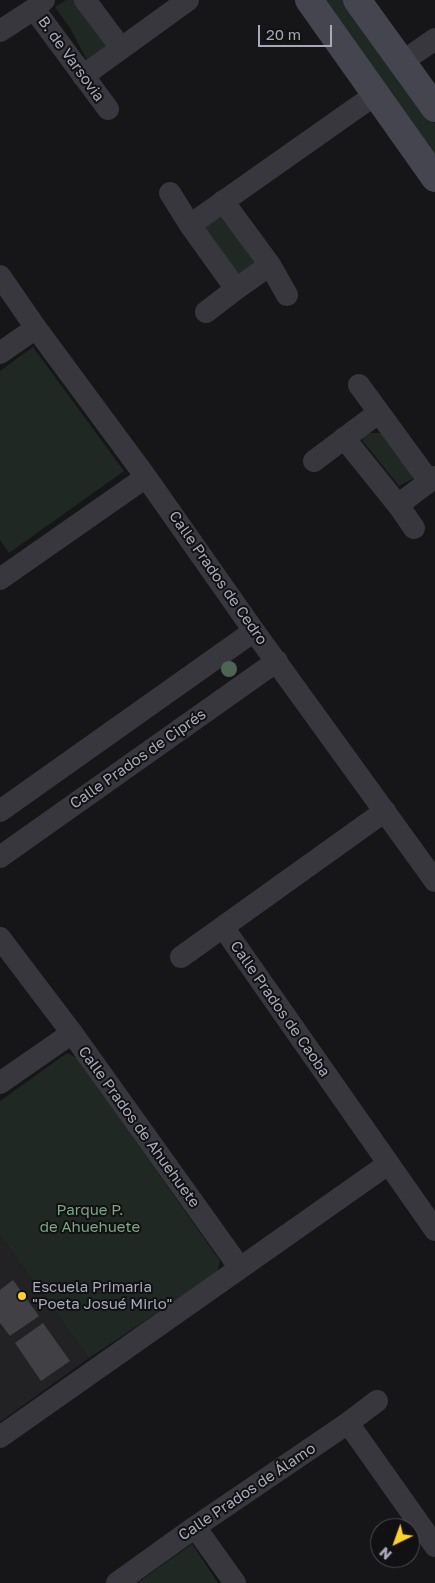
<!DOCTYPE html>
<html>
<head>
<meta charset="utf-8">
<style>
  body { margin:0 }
  #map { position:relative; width:435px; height:1583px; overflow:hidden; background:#161618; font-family:"Golos Text",sans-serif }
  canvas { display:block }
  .north { position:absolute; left:370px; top:1518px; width:50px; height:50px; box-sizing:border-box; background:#111113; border:1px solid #4d4e55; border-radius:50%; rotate:222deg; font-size:14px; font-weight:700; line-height:20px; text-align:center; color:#a7aab9 }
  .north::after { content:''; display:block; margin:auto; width:18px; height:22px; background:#ffd227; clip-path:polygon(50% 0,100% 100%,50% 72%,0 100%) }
  .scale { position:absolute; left:258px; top:25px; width:74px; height:22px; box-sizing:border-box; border:2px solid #a7aab9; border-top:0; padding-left:6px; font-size:15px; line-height:18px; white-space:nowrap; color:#a7aab9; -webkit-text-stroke:4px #111113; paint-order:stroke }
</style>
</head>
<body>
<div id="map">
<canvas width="435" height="1583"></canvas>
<div class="north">N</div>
<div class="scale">20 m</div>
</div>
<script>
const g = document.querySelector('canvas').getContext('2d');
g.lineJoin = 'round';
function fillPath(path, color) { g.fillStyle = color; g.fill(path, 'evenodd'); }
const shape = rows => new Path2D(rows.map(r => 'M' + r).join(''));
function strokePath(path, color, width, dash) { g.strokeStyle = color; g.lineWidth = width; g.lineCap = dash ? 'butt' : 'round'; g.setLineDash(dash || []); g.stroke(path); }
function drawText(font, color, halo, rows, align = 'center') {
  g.font = font + ' "Golos Text",sans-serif'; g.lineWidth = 4; g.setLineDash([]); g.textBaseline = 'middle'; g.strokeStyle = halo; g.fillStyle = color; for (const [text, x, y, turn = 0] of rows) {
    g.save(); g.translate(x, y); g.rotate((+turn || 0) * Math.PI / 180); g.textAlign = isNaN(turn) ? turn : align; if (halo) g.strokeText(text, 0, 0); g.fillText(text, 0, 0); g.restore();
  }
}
fillPath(shape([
  [0,1235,89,1358,0,1422]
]), '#222225');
fillPath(shape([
  [66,0,75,0,109,45,88,62,70,28,55,7],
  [314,0,344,0,435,124,435,167],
  [221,213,261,264,240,279,202,228],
  [33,347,124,471,9,553,0,540,0,371],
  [366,433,383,433,416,477,399,486,362,440],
  [67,1053,77,1058,220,1261,217,1273,89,1358,0,1235,0,1101],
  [192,1544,218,1583,137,1583]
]), '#1f2822');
fillPath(shape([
  [13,1280,39,1316,10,1336,0,1323,0,1290],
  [43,1323,70,1361,41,1381,15,1343]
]), '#404045');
strokePath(shape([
  [85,0,121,48],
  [34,9,108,109],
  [0,31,34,9,44,0],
  [402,62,435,39],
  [83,76,188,0],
  [170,193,190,225,236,289],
  [223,201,270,265,287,295],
  [190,225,376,94],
  [0,276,36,328,146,477,254,631,435,881],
  [206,312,236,289,270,265],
  [0,353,36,328],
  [359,385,429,481],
  [344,438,398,505,414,528],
  [314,461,378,413],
  [398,505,435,477],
  [0,579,146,477],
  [0,811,254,631],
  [0,857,277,661],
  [223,927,435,1230],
  [0,938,72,1033,240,1268],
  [181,957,385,811],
  [0,1083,72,1033],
  [348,1423,435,1546],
  [0,1437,388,1164],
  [195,1527,235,1583],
  [117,1583,195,1527,348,1423,377,1401]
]), '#37373d', 22);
strokePath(shape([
  [309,0,435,178],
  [357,0,435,108]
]), '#44454e', 28);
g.fillStyle = '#4e6553';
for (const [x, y] of [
  [229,669]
]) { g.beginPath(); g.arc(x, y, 8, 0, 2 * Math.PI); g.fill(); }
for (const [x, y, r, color] of [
  [22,1296,5,"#ffd227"]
]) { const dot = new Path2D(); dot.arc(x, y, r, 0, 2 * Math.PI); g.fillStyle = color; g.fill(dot); strokePath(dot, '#111113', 2); }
drawText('15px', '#a7aab9', '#111113', [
  ["B. de Varsovia",71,59,54],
  ["Calle Prados de Cedro",218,578,55],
  ["Calle Prados de Ciprés",138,759,-35],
  ["Calle Prados de Caoba",280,1009,55],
  ["Calle Prados de Ahuehuete",139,1127,54],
  ["Calle Prados de Álamo",247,1492,-34]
]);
drawText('15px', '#7ca684', '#111113', [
  ["Parque P.",90,1210],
  ["de Ahuehuete",90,1227]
]);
drawText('15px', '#a7aab9', '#111113', [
  ["Escuela Primaria",32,1287],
  ["\"Poeta Josué Mirlo\"",32,1304]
], 'left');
</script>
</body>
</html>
